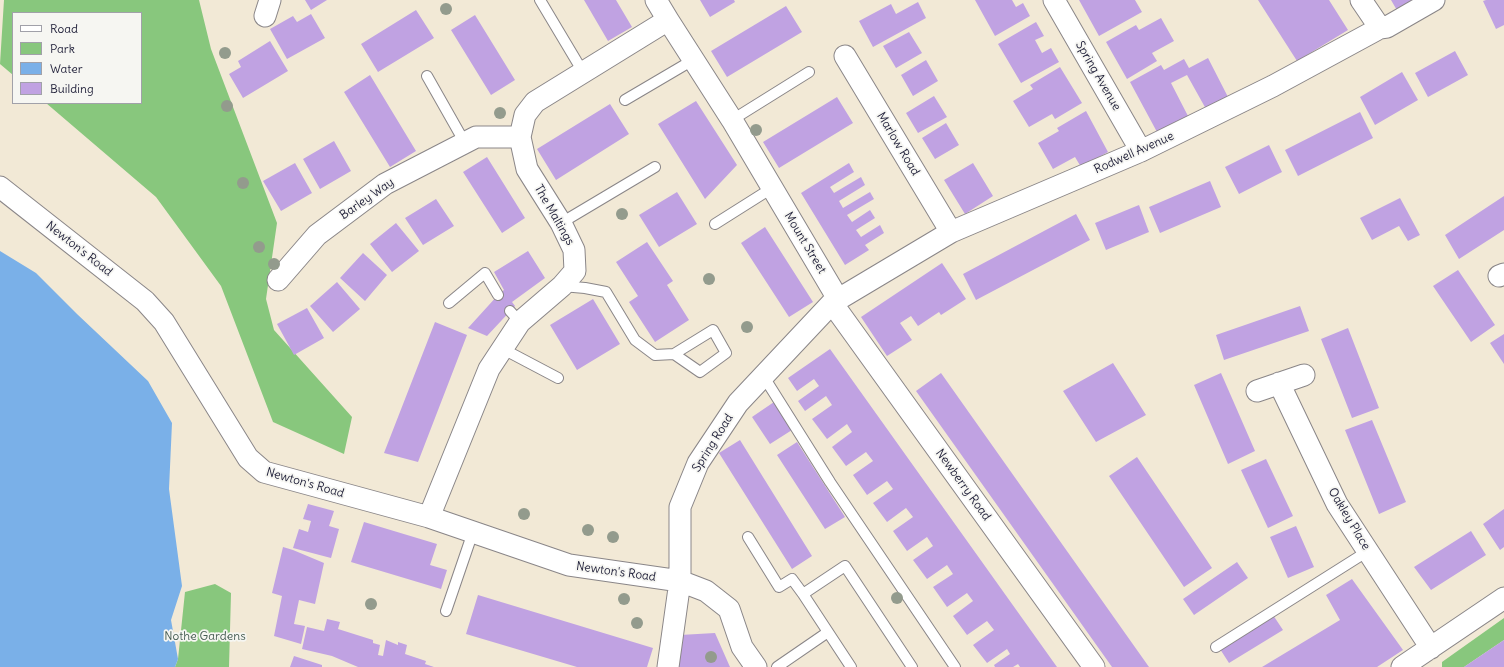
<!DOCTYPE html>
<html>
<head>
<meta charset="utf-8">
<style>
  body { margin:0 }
  #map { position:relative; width:1504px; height:667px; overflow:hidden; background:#f2e9d6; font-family:Delius,sans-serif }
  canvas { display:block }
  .legend { position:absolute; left:12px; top:12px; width:130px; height:92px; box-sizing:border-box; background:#f6f6f2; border:1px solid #a1a1a9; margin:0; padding:5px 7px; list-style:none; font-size:12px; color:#22223b }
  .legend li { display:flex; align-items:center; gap:8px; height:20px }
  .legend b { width:20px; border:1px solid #a1a1a9 }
</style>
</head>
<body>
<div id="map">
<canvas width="1504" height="667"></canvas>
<ul class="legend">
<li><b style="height:5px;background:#fff"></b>Road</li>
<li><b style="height:11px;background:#88c77d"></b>Park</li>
<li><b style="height:11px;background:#7ab0e8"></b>Water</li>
<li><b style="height:11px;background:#c0a2e2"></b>Building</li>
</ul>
</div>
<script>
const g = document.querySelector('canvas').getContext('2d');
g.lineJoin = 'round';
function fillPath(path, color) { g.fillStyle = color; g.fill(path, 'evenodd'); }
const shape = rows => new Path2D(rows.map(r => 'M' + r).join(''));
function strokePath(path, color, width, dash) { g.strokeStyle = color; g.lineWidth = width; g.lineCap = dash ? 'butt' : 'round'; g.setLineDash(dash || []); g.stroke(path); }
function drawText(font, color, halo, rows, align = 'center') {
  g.font = font + ' Delius,sans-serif'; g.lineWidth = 3.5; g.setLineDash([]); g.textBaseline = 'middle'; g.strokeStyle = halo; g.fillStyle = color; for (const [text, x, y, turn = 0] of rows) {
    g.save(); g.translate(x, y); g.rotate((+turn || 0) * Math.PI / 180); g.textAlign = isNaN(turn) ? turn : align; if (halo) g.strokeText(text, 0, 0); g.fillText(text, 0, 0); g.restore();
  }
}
fillPath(shape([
  [4,0,199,0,211,49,277,223,266,299,274,330,352,417,344,454,273,422,221,286,156,197,46,103,141,103,141,13,13,13,13,75,0,64],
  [215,584,231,593,229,667,175,667,178,659,185,592],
  [1504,618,1504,640,1464,667,1442,667,1442,662]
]), '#88c77d');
fillPath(shape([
  [0,251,36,273,77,314,148,381,172,423,169,489,182,586,171,620,178,659,175,667,0,667]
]), '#7ab0e8');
fillPath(shape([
  [305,0,327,0,311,10],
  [584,0,616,0,632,27,608,41],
  [700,0,734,0,735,2,710,17],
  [975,0,1012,0,1016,7,1023,3,1030,16,995,36],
  [1079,0,1135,0,1142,12,1099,36],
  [1258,0,1329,0,1348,30,1297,61],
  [1391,0,1418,0,1398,12],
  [1486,0,1504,0,1504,25,1496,29,1483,1],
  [918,2,926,18,873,47,859,21,891,4,896,14],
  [786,6,802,32,727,77,711,51],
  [416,10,434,38,378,72,361,44],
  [311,14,325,38,287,59,270,29,293,16,297,22],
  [475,15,515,80,491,95,451,30],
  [1161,18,1174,41,1152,53,1157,61,1127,79,1106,42,1136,25,1139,30],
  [1036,22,1044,36,1035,40,1042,53,1051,48,1059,62,1021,83,998,44],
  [909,32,922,53,896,68,883,46],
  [270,41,288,71,243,98,229,74,241,67,238,61],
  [1455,51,1468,75,1428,97,1415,73],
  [1208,58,1228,97,1206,109,1187,75,1171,83,1188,116,1157,132,1130,82,1161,65,1164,70,1184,59,1189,68],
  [926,60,938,81,913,96,901,75],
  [1060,67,1082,103,1055,119,1052,114,1029,127,1013,101,1033,89,1030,85],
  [1402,72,1418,100,1375,125,1360,97],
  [370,75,416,151,390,167,344,92],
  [934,96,947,117,918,133,906,113],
  [837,97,853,123,779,168,763,142],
  [696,101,737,165,705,199,658,124],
  [610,104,629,134,556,180,537,149],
  [1086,111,1108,152,1081,167,1075,157,1053,169,1038,143,1059,131,1057,128],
  [1360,112,1373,138,1298,176,1285,150],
  [946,123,959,145,935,159,922,138],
  [334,141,351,171,320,189,303,159],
  [1269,145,1282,172,1239,194,1225,167],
  [487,157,525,218,502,233,463,172],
  [295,163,312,193,281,211,263,181],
  [849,163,854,172,830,187,834,193,861,177,865,185,839,201,843,208,870,192,874,199,847,215,852,222,870,210,875,218,856,230,861,237,880,225,884,233,865,245,869,250,845,265,801,193],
  [973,163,993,196,965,214,944,180],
  [1210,181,1221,207,1160,233,1149,207],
  [677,192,697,224,659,247,639,215],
  [1504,196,1504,230,1459,259,1445,235],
  [1400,198,1420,235,1408,241,1399,226,1372,240,1360,218],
  [436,199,454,226,423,245,405,218],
  [1139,205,1149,232,1106,250,1095,223],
  [1076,214,1090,240,976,300,963,274],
  [396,223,419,251,392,272,370,244],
  [765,227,813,302,789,317,741,243],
  [647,242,673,281,667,285,689,320,655,342,629,302,638,296,616,262],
  [528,251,545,278,512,302,515,306,487,336,468,328,498,295,504,290,494,272],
  [363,253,387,275,365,301,340,278],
  [942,263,966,299,941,315,939,312,918,326,911,316,900,323,912,340,887,356,861,317],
  [1458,270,1495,325,1471,342,1433,286],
  [337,282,360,309,333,332,310,306],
  [593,299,620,344,577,370,550,325],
  [1300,306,1309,331,1224,360,1216,335],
  [307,308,324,338,294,355,277,324],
  [435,322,467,335,418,462,384,453],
  [1348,328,1379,408,1352,418,1321,339],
  [1504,334,1504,364,1490,343],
  [830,349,1057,667,1020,667,1018,664,1013,667,995,667,994,665,1010,654,1007,649,987,663,973,645,994,630,987,621,967,635,953,616,973,601,967,593,947,607,933,587,953,574,947,565,927,579,913,560,933,546,927,537,907,551,893,531,913,517,906,508,887,522,873,503,893,489,887,481,867,495,853,475,873,461,866,452,846,466,832,447,852,432,847,424,827,439,812,419,832,405,826,396,805,411,798,401,819,386,814,379,797,391,788,378],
  [1113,363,1146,415,1096,442,1063,391],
  [941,373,1149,667,1112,667,916,391],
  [1221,373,1255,451,1228,464,1194,385],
  [774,402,792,430,770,444,752,417],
  [1372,420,1406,502,1379,514,1345,430],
  [740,440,812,556,792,569,719,453],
  [797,442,845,517,825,529,777,455],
  [1137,457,1212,568,1184,587,1109,476],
  [1266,459,1293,516,1268,528,1241,470],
  [308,504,334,511,329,526,339,529,331,558,293,548,299,529,308,532,311,521,303,519],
  [1504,509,1504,547,1500,550,1483,524],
  [364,522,437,544,430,565,447,570,441,589,351,562],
  [1296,526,1314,567,1288,578,1270,537],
  [1471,531,1486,555,1431,590,1414,567],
  [283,547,293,550,324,563,315,604,299,600,294,624,305,626,301,644,274,636,282,596,272,593],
  [1237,562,1248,578,1194,615,1183,599],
  [1352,579,1403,650,1377,667,1262,667,1340,620,1326,595],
  [478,595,653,648,647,667,577,667,466,634],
  [1273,615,1283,630,1229,663,1220,649],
  [327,619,340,622,338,629,373,640,373,643,380,645,378,655,383,656,386,640,398,645,398,642,407,645,405,654,426,661,425,664,434,667,358,667,332,656,302,649,307,627,324,631],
  [715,633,730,667,677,667,680,635],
  [1504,640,1504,667,1464,667],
  [294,656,322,665,322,667,290,667]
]), '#c0a2e2');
const lane = shape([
  [540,0,583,72],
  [427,76,465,143],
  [625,100,693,60],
  [732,120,809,72],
  [561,223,655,167],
  [715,224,772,188],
  [562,286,585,288,606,292,635,340,655,355,674,354,713,330,726,353,700,372,674,354],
  [449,303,485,273,498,295],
  [510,311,520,322],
  [503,349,558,378],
  [764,377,830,482,955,667],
  [748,537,779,587,792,579,803,594],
  [446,611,473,532],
  [1216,647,1368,551],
  [777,667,828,632],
  [851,667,803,594,845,566,912,667]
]);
const street = shape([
  [656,0,668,20],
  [1054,0,1141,151],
  [1361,0,1380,28],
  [265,16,270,0],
  [845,56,951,232],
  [0,187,145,301,164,322,248,458,264,472,429,517,569,565,680,581,706,591,729,609,742,647,756,667],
  [1499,276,1504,274],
  [278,280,317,235,385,184,476,137,520,137],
  [832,303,1094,667],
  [1279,383,1337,504,1431,648],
  [1257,391,1304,375],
  [429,517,489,369,520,322,562,286,575,271,574,250,561,223,527,169,520,137,525,115,535,102,668,20,732,120,838,299],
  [668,667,680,581,680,507,698,463,738,403,832,303,951,232,1141,151,1273,86,1380,28,1387,27,1434,0],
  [1402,667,1504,598]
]);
strokePath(lane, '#8a8688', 12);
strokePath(street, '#8a8688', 23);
strokePath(lane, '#fff', 10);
strokePath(street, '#fff', 21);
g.fillStyle = '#939b8d';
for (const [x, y] of [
  [446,9],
  [225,53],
  [227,106],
  [500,113],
  [756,130],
  [243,183],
  [622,214],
  [259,247],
  [274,264],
  [709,279],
  [747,327],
  [524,514],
  [588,530],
  [613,537],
  [897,598],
  [624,599],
  [371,604],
  [637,623],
  [711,657]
]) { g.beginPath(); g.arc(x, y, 6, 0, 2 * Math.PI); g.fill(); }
drawText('12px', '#22223b', '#f6f6f2', [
  ["Spring Avenue",1098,76,60],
  ["Marlow Road",898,144,59],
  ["Rodwell Avenue",1134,153,-24],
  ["Barley Way",367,199,-35],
  ["The Maltings",554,215,60],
  ["Mount Street",805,243,59],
  ["Newton's Road",79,249,38],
  ["Spring Road",713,443,-58],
  ["Newton's Road",305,483,16],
  ["Newberry Road",963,485,54],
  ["Oakley Place",1349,519,59],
  ["Newton's Road",616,572,8]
]);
drawText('12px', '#465c52', '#f6f6f2', [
  ["Nothe Gardens",205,637]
]);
</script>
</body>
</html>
